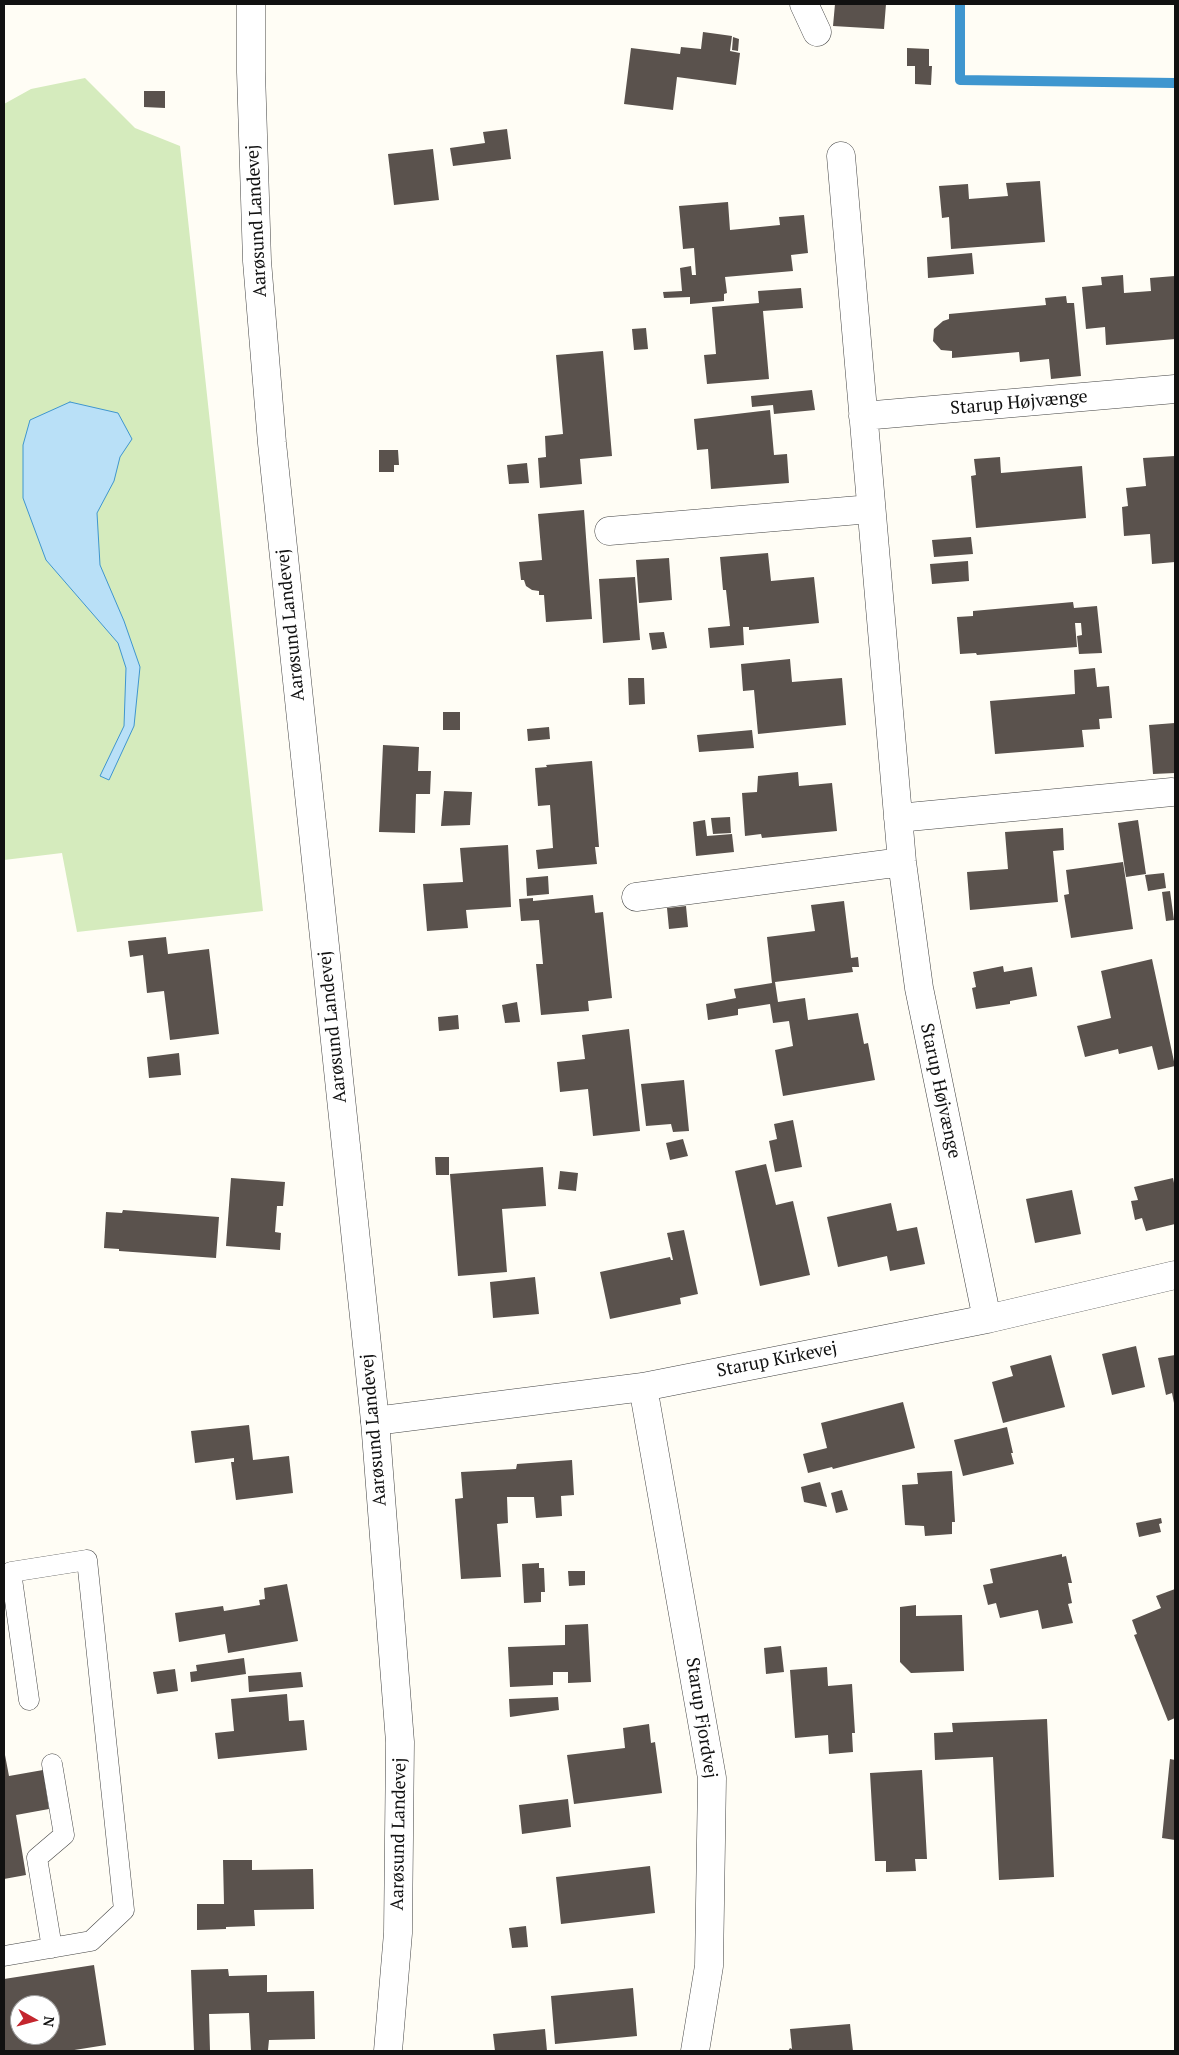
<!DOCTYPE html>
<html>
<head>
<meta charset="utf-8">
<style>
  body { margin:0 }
  #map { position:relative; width:1179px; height:2055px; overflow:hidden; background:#fffdf5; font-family:"PT Serif",serif }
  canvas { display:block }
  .frame { position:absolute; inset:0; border:5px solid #111; pointer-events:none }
  .north { position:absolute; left:10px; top:1995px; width:50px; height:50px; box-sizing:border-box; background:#fff; border:1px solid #a0a0a0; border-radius:50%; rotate:97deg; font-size:14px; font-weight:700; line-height:20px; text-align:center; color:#111 }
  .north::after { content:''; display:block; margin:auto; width:18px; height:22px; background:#c4262e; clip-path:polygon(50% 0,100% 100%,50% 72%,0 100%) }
</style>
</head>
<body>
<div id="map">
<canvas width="1179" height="2055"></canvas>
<div class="frame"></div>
<div class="north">N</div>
</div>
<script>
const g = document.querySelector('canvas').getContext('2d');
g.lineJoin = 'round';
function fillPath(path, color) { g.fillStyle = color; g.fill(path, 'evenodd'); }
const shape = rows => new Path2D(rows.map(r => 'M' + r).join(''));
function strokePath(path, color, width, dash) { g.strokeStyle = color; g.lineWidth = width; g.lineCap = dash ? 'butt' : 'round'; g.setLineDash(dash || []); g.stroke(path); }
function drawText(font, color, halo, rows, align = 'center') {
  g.font = font + ' "PT Serif",serif'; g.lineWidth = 5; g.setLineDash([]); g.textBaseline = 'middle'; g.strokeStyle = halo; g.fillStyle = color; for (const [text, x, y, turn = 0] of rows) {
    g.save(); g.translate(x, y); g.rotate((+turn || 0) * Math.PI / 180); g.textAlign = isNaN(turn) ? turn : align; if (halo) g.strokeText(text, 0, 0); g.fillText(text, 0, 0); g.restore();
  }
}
fillPath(shape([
  [85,78,135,128,180,146,263,911,77,932,62,853,4,860,4,104,31,89]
]), '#d5ebbd');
const water = shape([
  [70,402,118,413,132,439,120,457,114,481,97,513,100,565,124,621,140,667,134,726,109,780,100,776,124,726,126,668,118,643,46,560,23,498,23,445,30,420,70,402]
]);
fillPath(water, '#b9e0f7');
strokePath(water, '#3f96cf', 1);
strokePath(shape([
  [960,4,960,80,1175,83]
]), '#3f96cf', 10);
fillPath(shape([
  [835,4,886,4,884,29,833,26],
  [703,32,732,36,730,51,740,53,736,85,677,77,673,110,624,104,631,48,680,54,681,47,701,49],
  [733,37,739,39,738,51,732,50],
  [907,48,929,49,929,66,932,66,931,85,915,84,915,66,907,66],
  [144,91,165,91,165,108,144,107],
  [507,129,511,159,453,166,450,148,485,143,483,132],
  [433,149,439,200,394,205,388,154],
  [1040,181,1045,242,951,249,949,217,942,218,939,186,968,184,969,199,1008,196,1006,183],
  [728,202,730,230,780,225,779,217,804,215,808,253,791,255,793,271,725,277,727,293,724,294,724,301,690,304,690,297,664,298,663,292,682,291,680,268,691,266,692,275,696,275,694,248,683,249,679,206],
  [972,253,974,274,928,278,927,257],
  [1123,275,1124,293,1151,291,1150,278,1175,276,1175,339,1106,345,1105,327,1086,329,1082,287,1102,285,1101,277],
  [801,288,803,308,763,311,769,379,707,384,704,355,716,354,712,307,759,303,758,291],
  [1066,296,1067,303,1074,303,1081,376,1051,379,1049,359,1020,362,1019,352,952,358,952,351,941,350,933,341,934,329,943,321,949,319,949,314,1046,305,1045,298],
  [646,328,648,349,634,350,632,329],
  [603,351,612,456,580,459,582,484,540,488,538,458,546,457,545,436,563,434,556,355],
  [812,390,815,410,774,414,773,405,752,407,751,396],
  [770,410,774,455,787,454,789,483,711,489,708,449,697,450,694,419],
  [379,450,398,450,399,465,394,465,394,472,379,472],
  [1175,456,1175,562,1152,564,1150,534,1124,536,1122,507,1128,506,1126,488,1146,486,1143,458],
  [1000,457,1001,473,1082,466,1086,518,976,528,971,476,976,475,974,459],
  [527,463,529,483,509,484,507,465],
  [584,510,592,619,546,622,544,595,539,595,539,591,532,590,526,586,524,580,521,580,519,562,542,560,538,514],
  [971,537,973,554,934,557,932,540],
  [768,553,771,581,814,577,819,623,749,630,749,627,743,627,744,645,710,648,708,628,730,626,726,590,723,590,720,557],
  [669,558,672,600,639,603,636,560],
  [968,561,969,581,932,584,930,564],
  [635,577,640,640,603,643,599,579],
  [1073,602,1074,608,1097,606,1102,653,1079,654,1077,636,1082,635,1081,623,1075,623,1077,647,977,655,976,653,960,654,957,617,973,616,973,611],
  [664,632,667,648,652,650,649,633],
  [790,659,792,682,842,678,846,725,758,734,754,690,743,691,741,664],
  [1095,668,1097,687,1109,686,1112,718,1099,719,1100,729,1082,730,1084,747,995,754,990,701,1075,694,1074,670],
  [628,678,644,678,645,704,629,705],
  [443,712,460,712,460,730,443,730],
  [1175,723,1175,773,1153,774,1149,725],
  [549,727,550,739,528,741,527,729],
  [752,730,754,748,699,752,697,735],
  [383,745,419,747,418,771,431,771,430,794,416,794,415,833,379,832],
  [592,761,599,847,595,847,597,864,538,869,536,850,553,848,550,805,538,806,535,768,547,767,546,765],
  [798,772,799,786,832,783,837,831,762,838,761,834,745,836,742,793,757,792,758,776],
  [444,791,472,792,470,825,441,826],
  [730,817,731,833,713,834,711,818],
  [705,820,707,836,732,834,734,852,696,856,693,822],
  [1138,820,1146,874,1126,877,1118,823],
  [1063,828,1064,850,1053,851,1058,902,970,910,967,872,1008,869,1005,832],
  [508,845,511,907,466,910,468,928,427,931,423,884,463,882,460,848],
  [1123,862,1133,929,1071,938,1064,895,1069,894,1066,870],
  [1164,873,1166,888,1148,891,1145,875],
  [548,876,549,894,527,896,526,878],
  [1170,891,1174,920,1166,921,1162,892],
  [593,895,595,913,603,912,612,998,588,1001,589,1011,541,1015,536,964,543,964,539,920,521,921,519,899,533,898,533,901],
  [844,901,851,958,858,957,859,967,852,967,853,972,775,982,778,1002,805,998,808,1020,858,1013,864,1044,868,1043,875,1080,783,1096,775,1050,793,1046,789,1021,773,1023,770,1004,738,1009,738,1015,708,1020,706,1004,736,998,734,989,772,983,767,937,815,931,811,905],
  [686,906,688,927,669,929,667,908],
  [166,937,168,954,209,949,219,1034,170,1040,164,991,147,993,143,955,130,957,128,941],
  [1152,959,1175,1066,1158,1070,1152,1046,1119,1054,1118,1049,1085,1057,1077,1026,1111,1018,1101,971],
  [1003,966,1004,972,1032,967,1037,996,1010,1001,1010,1004,976,1009,972,988,976,987,973,972],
  [517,1002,520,1022,505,1023,502,1005],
  [458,1015,459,1029,439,1031,438,1017],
  [629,1029,640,1131,593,1136,588,1089,560,1092,557,1062,585,1059,582,1035],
  [179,1053,181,1075,149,1078,147,1057],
  [684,1080,689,1131,673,1132,671,1124,646,1126,641,1084],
  [793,1120,802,1167,775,1172,769,1141,777,1139,774,1124],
  [683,1139,688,1156,670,1160,666,1143],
  [435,1157,449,1157,449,1175,436,1175],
  [766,1164,776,1205,793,1201,810,1275,760,1286,735,1171],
  [543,1167,546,1206,502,1209,507,1272,458,1276,450,1174],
  [560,1171,578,1173,576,1191,558,1189],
  [231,1178,285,1182,283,1206,277,1206,275,1232,281,1233,280,1250,226,1246],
  [1173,1178,1175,1188,1175,1224,1146,1231,1142,1218,1135,1220,1131,1201,1138,1200,1134,1187],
  [1072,1190,1081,1234,1035,1243,1026,1199],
  [891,1203,897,1231,917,1227,925,1264,890,1271,887,1256,838,1267,827,1217],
  [123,1210,219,1217,216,1258,119,1251,119,1249,104,1248,106,1212,122,1213],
  [684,1230,698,1294,680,1298,681,1304,610,1319,600,1272,670,1257,671,1260,673,1260,667,1233],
  [535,1277,539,1314,493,1318,490,1282],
  [1136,1346,1145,1387,1112,1395,1102,1354],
  [1051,1355,1065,1407,1003,1423,992,1382,1013,1376,1010,1366],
  [1175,1355,1175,1403,1174,1403,1172,1393,1166,1395,1158,1358],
  [903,1402,915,1448,833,1469,832,1467,808,1473,803,1454,827,1448,821,1423],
  [249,1425,253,1460,289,1456,293,1493,236,1500,231,1462,234,1462,234,1458,195,1463,191,1431],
  [1007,1427,1013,1453,1011,1453,1014,1464,963,1476,954,1440],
  [572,1460,574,1495,561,1496,562,1516,536,1518,534,1497,507,1497,508,1523,497,1524,501,1577,461,1579,455,1499,463,1498,461,1472,516,1469,517,1464],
  [952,1471,955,1522,952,1522,952,1534,925,1536,924,1526,905,1525,902,1485,918,1484,917,1473],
  [820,1482,827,1507,804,1502,801,1487],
  [842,1490,848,1510,836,1513,831,1493],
  [1161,1518,1162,1523,1159,1524,1161,1532,1139,1537,1136,1523],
  [1062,1554,1062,1557,1066,1556,1072,1583,1068,1583,1072,1603,1068,1604,1073,1623,1042,1629,1038,1610,1000,1618,996,1603,988,1605,983,1585,993,1583,990,1569],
  [539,1563,539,1568,544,1568,545,1592,541,1592,541,1602,524,1603,522,1564],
  [568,1571,585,1571,585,1585,569,1586],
  [287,1584,298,1641,228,1653,225,1634,179,1642,175,1613,223,1606,224,1611,260,1605,259,1600,265,1599,264,1588],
  [1175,1589,1175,1718,1168,1721,1134,1635,1137,1634,1132,1620,1161,1608,1156,1596],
  [916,1605,916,1616,962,1615,964,1671,911,1673,900,1662,900,1607],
  [588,1624,591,1682,568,1683,568,1672,553,1672,553,1685,510,1687,508,1647,565,1645,565,1625],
  [781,1646,784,1672,766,1674,764,1648],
  [244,1658,246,1674,191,1682,190,1672,197,1671,196,1665],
  [827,1667,828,1686,852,1684,855,1733,852,1733,853,1752,829,1754,828,1735,795,1738,790,1670],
  [175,1669,178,1691,157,1694,153,1672],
  [301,1672,303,1687,249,1692,248,1676],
  [287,1694,289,1721,304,1720,307,1750,218,1759,215,1733,234,1731,231,1699],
  [558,1697,559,1710,510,1717,509,1699],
  [1047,1719,1054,1877,999,1880,993,1757,935,1760,934,1733,953,1732,952,1723],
  [649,1724,651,1743,655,1742,662,1793,574,1804,567,1755,625,1748,623,1728],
  [4,1755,5,1755,9,1776,43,1770,49,1809,16,1815,26,1875,4,1879],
  [1170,1759,1175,1760,1175,1840,1162,1838],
  [922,1770,927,1859,915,1859,916,1871,886,1872,886,1861,875,1861,870,1773],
  [568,1799,571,1827,522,1834,519,1805],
  [223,1860,252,1860,252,1870,313,1869,314,1909,254,1910,255,1926,226,1927,226,1929,197,1930,197,1904,224,1904],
  [650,1866,655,1913,561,1924,556,1877],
  [526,1926,528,1947,512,1948,509,1928],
  [94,1965,106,2045,68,2051,4,2051,4,1979],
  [20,2005,50,2005,50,2035,20,2035],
  [228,1969,229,1976,267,1975,267,1992,314,1991,315,2039,269,2040,268,2050,251,2051,249,2013,209,2014,210,2050,209,2051,194,2051,191,1970],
  [633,1988,637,2036,555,2044,551,1996],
  [850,2024,853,2051,788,2051,790,2048,792,2049,790,2029],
  [545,2029,547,2051,495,2051,493,2034]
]), '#5a524d');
const service = shape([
  [52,1948,37,1858,64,1835,52,1764],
  [4,1956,91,1941,124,1910,87,1560,11,1572,29,1700]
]);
const minor = shape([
  [804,4,817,32],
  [841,156,902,862,919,988,987,1319],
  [863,416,1175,389],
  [609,531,871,509],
  [898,818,1172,792],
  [636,897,902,862],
  [643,1387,712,1778,709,1966,695,2051],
  [375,1421,643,1387,987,1319,1175,1275]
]);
const tertiary = shape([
  [251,4,251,72,257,261,272,443,375,1421,400,1742,398,1933,388,2051]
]);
strokePath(service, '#444', 21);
strokePath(minor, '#444', 29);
strokePath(tertiary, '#444', 29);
strokePath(service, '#fff', 20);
strokePath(minor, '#fff', 28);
strokePath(tertiary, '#fff', 28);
drawText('18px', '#111', '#fff', [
  ["Aarøsund Landevej",257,221,-93],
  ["Starup Højvænge",1019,403,-5],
  ["Aarøsund Landevej",291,625,-96],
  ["Aarøsund Landevej",333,1027,-96],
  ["Starup Højvænge",940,1091,78],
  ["Starup Kirkevej",777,1360,-11],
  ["Aarøsund Landevej",374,1430,-95],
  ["Starup Fjordvej",701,1718,81],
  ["Aarøsund Landevej",399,1834,-89]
]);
</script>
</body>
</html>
